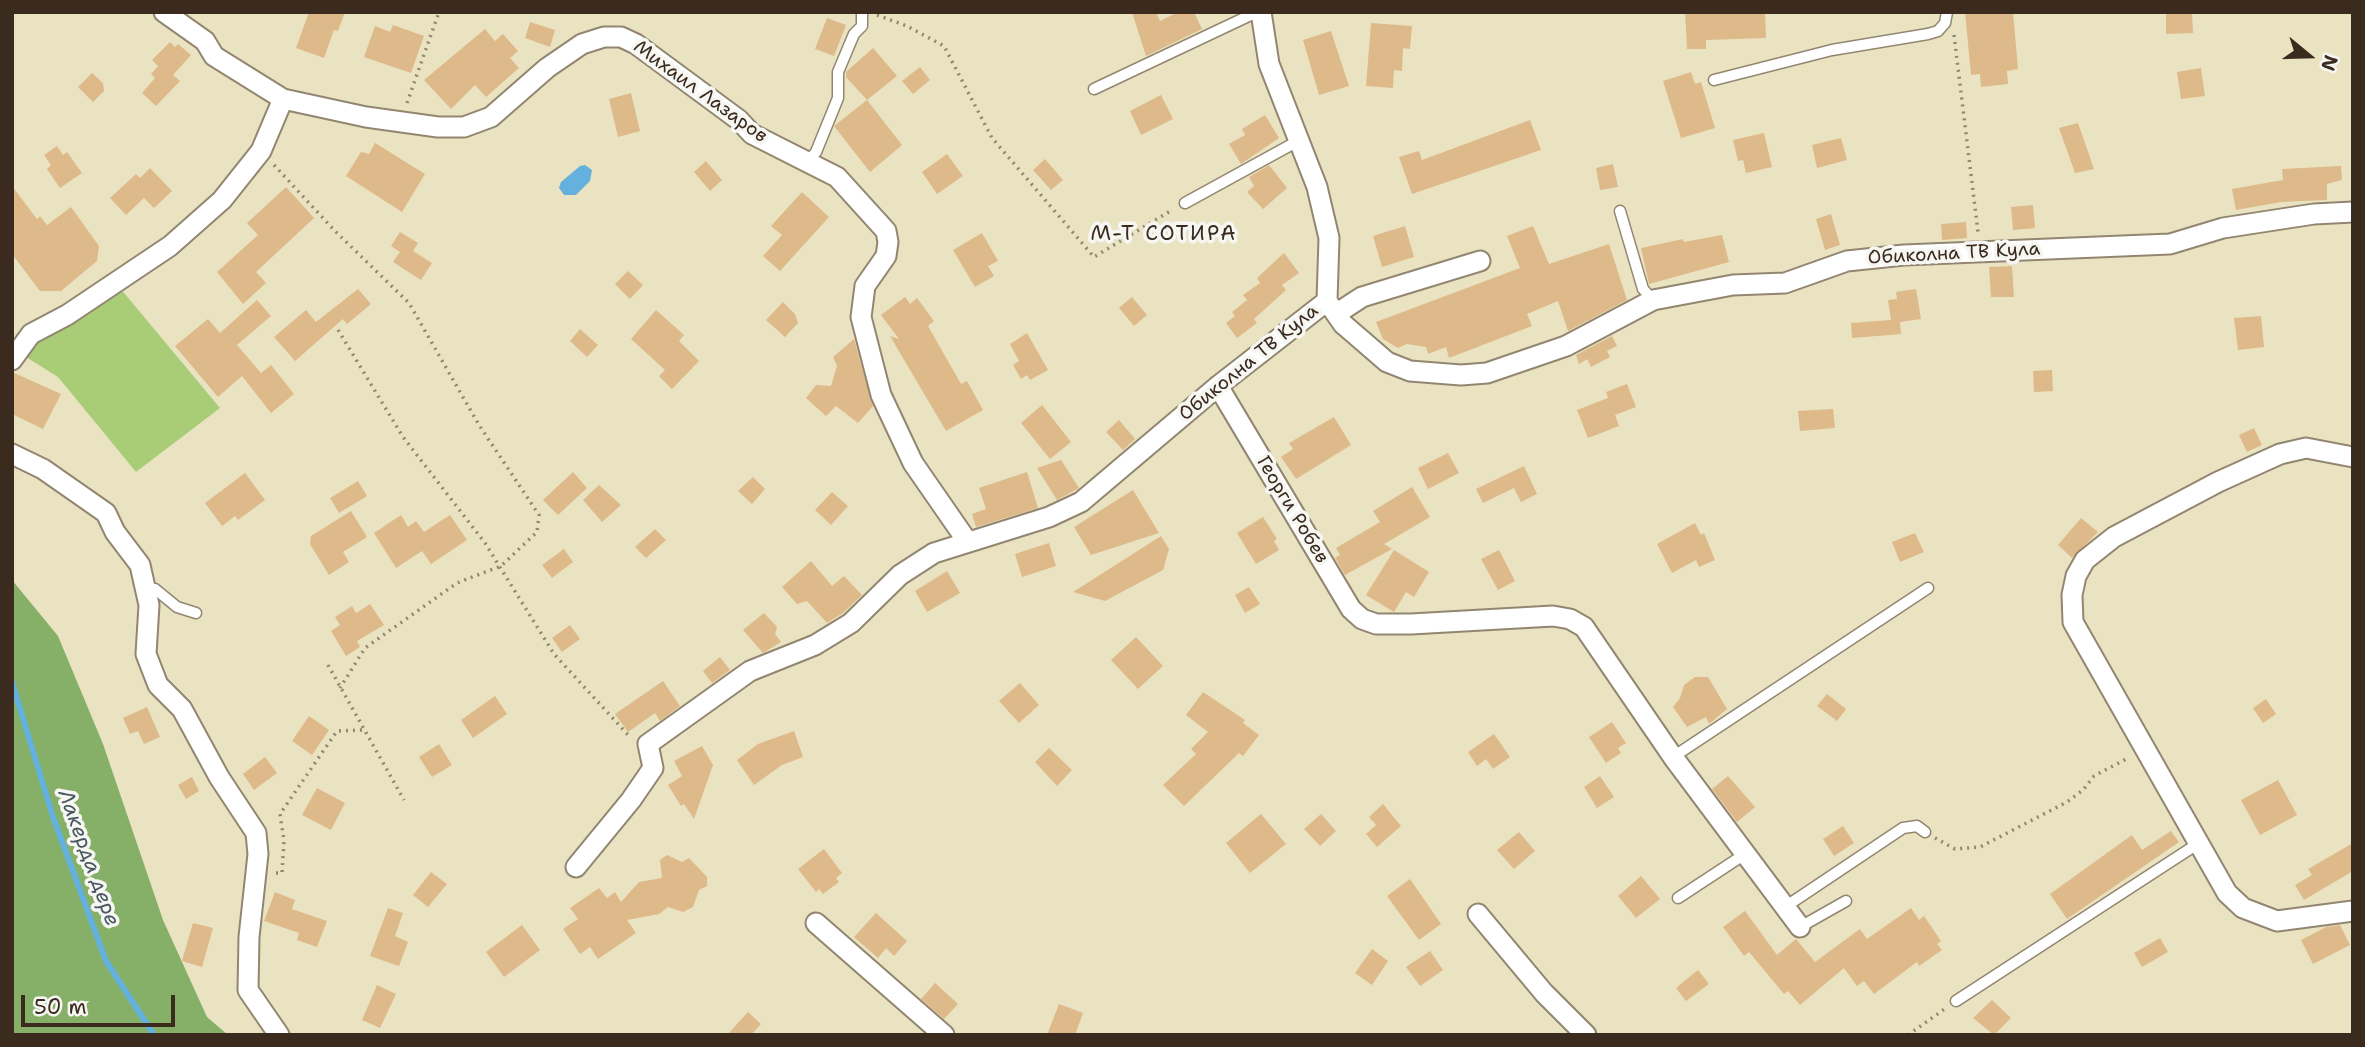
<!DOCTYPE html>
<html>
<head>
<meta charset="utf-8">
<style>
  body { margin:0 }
  #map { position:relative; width:2365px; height:1047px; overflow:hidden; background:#eae3c2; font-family:"Shantell Sans",sans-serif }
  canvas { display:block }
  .frame { position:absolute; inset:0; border:14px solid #3b2a1e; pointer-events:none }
  .north { position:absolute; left:2274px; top:21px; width:70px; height:70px; -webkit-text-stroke:5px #f6f6f2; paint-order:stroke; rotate:109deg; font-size:19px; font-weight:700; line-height:28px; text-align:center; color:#3b2a1e }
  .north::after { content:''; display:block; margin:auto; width:24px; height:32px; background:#3b2a1e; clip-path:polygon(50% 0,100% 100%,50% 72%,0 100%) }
  .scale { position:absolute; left:21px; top:995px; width:154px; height:32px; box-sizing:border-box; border:4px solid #3b2a1e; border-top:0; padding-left:9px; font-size:21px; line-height:24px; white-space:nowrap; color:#3b2a1e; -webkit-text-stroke:5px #f6f6f2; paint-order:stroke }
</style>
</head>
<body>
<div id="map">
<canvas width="2365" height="1047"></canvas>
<div class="frame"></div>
<div class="north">N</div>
<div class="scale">50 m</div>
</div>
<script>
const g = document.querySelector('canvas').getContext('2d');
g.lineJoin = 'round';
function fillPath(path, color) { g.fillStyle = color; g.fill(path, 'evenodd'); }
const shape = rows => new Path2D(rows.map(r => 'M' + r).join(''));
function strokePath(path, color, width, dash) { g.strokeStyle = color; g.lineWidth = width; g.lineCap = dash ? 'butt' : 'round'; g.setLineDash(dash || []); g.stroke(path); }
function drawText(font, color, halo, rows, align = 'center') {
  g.font = font + ' "Shantell Sans",sans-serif'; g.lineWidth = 7; g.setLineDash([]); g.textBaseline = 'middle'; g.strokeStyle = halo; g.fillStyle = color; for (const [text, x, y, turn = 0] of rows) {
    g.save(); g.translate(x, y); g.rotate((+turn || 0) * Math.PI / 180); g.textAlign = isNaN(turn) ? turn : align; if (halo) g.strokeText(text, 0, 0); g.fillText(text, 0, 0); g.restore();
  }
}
fillPath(shape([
  [120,288,220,408,136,472,58,377,26,357,37,342]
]), '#a9cd76');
fillPath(shape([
  [12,580,58,636,103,744,163,920,207,1017,228,1035,12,1035]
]), '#86b067');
fillPath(shape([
  [585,165,592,170,590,181,576,195,564,195,559,188,561,182,580,166]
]), '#64b1de');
strokePath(shape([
  [12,682,53,817,106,961,154,1035]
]), '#64b1de', 6);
fillPath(shape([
  [309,12,345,12,338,31,334,30,324,58,296,48],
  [1132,12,1156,12,1160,21,1178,12,1194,12,1202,29,1146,56],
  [1685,12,1765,14,1766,38,1706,40,1706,49,1687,49],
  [1965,12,2013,12,2018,69,2007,71,2008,84,1981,87,1980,74,1971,75],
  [2166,12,2192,12,2193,33,2166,34],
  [827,18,846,25,834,56,815,49],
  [530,22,555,30,550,47,525,38],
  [1371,23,1412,26,1410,49,1403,48,1402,71,1394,70,1393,88,1366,86],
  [393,25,424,36,411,73,364,57,375,26,390,32],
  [485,29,495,41,503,34,518,51,510,58,519,68,486,97,475,85,451,109,424,80],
  [1331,31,1349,86,1319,95,1303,40],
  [170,42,175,47,178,44,191,55,173,75,180,81,156,106,142,93,155,78,151,74,158,66,152,60],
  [873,48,897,76,867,100,846,77,846,72],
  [920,67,930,80,913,94,902,81],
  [2201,68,2205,96,2181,99,2177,72],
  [1691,72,1695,84,1701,82,1715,128,1681,138,1663,81],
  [92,73,103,83,104,91,93,102,78,87],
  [631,93,640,131,618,137,609,99],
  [1161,95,1173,119,1141,135,1130,111],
  [867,100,902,145,870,172,834,126],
  [1265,115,1279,138,1241,164,1229,144,1245,135,1242,129],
  [1530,120,1541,150,1412,194,1399,157,1419,151,1422,160],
  [2078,123,2094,169,2075,173,2059,128],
  [1764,133,1772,167,1746,173,1743,160,1738,161,1733,140],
  [1841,138,1847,160,1817,168,1812,145],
  [375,143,425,174,402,212,346,176,361,152,369,154],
  [57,146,63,155,67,152,82,173,60,188,47,169,51,165,44,155],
  [947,154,963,176,937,194,922,172],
  [1045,159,1063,180,1051,190,1033,170],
  [706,161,722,180,710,191,694,172],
  [1613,164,1618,187,1600,190,1596,168],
  [1269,165,1287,188,1263,209,1247,192,1254,186,1249,177],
  [2341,166,2342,180,2327,184,2327,200,2281,202,2236,210,2232,189,2283,180,2282,169],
  [150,168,172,191,154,208,144,198,126,215,110,198,136,174,140,178],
  [12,186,37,219,40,216,47,225,71,207,99,246,97,261,61,291,40,291,12,254],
  [286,187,314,218,256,272,266,283,243,304,217,272,258,235,247,223],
  [802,192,829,217,780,271,763,256,782,235,771,226],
  [2033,205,2035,228,2013,230,2011,207],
  [1831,214,1840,245,1825,250,1816,219],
  [1966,222,1967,238,1942,240,1941,224],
  [1405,226,1414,257,1382,267,1373,236],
  [1533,226,1549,264,1609,244,1627,300,1568,331,1558,301,1527,314,1532,326,1449,358,1446,347,1428,354,1426,347,1407,344,1398,348,1383,339,1376,322,1520,268,1507,236],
  [400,232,418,243,413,251,432,263,421,280,393,262,400,252,391,246],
  [982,233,998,261,988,266,994,276,975,287,953,250],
  [1722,235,1729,262,1649,284,1641,248,1683,239,1684,242],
  [1284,253,1299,273,1282,285,1286,290,1254,319,1257,323,1237,338,1226,323,1235,316,1232,312,1247,300,1243,295,1260,283,1257,278],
  [2012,266,2014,297,1991,297,1989,267],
  [628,271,643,285,630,299,615,284],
  [358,289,371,304,347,324,343,319,295,361,274,337,306,310,316,322],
  [1916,289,1921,319,1900,322,1901,334,1852,338,1851,323,1891,320,1888,300,1897,299,1896,292],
  [905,297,910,304,917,298,934,321,928,326,961,384,967,381,983,410,946,431,890,336,899,339,881,315],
  [1132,297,1147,315,1134,326,1119,308],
  [257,300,271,316,237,345,261,373,271,365,294,394,271,413,242,376,218,397,175,346,208,319,220,333],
  [783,302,795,314,798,323,785,337,766,320],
  [656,310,684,335,679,341,699,361,672,389,659,376,665,370,631,339],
  [2261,316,2264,347,2238,350,2234,318],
  [580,329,598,345,587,357,570,341],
  [1027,333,1048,370,1030,380,1027,375,1021,379,1013,365,1019,361,1010,344],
  [1612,336,1617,346,1607,351,1610,357,1591,367,1587,359,1579,364,1576,355],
  [854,339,873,406,858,423,836,406,826,416,806,398,816,385,831,386,837,366,833,357],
  [2052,370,2053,391,2034,392,2033,371],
  [12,372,61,394,43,429,12,414],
  [1627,384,1636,407,1615,415,1619,426,1588,438,1577,410,1608,398,1606,392],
  [1042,405,1071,442,1050,459,1021,423],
  [1833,409,1835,428,1800,431,1798,411],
  [1334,417,1351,445,1296,479,1281,457,1293,449,1289,443],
  [1119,420,1135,439,1123,450,1106,432],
  [2254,428,2262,445,2247,452,2239,435],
  [1448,453,1459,473,1428,489,1418,468],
  [1061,460,1079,488,1057,500,1037,468],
  [1524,466,1537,494,1521,502,1514,488,1483,503,1476,489],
  [573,472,587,488,558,515,543,500],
  [1027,472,1038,508,976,527,972,514,986,509,979,488],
  [245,473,265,500,238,520,235,516,222,526,205,503],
  [753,477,765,489,752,504,738,491],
  [358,481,367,496,339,513,330,498],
  [599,485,621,505,602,522,583,500],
  [1412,487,1430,517,1384,544,1392,549,1345,575,1335,558,1340,555,1336,548,1380,522,1373,511],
  [1133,490,1159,533,1091,555,1074,527],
  [832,492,848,506,831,525,815,510],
  [351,511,367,537,343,552,349,562,329,575,310,544,311,536],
  [401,515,408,527,416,521,424,532,450,515,467,540,431,564,422,551,396,568,374,533],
  [1263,517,1277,539,1274,541,1279,550,1256,564,1237,533],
  [2081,518,2098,532,2072,558,2058,545],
  [1695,523,1701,535,1704,533,1715,560,1699,567,1696,560,1672,573,1657,544],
  [655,529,666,540,646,558,635,547],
  [1915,533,1924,552,1900,562,1892,542],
  [1161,536,1169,549,1163,570,1105,601,1073,592],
  [1049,543,1056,566,1022,577,1015,554],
  [564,549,573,562,552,578,542,565],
  [1394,550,1429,572,1414,597,1406,592,1394,612,1366,595],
  [1499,550,1515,581,1498,590,1481,559],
  [811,561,832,586,844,576,862,595,843,613,827,623,807,601,797,604,782,587],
  [947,571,960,593,927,612,915,591],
  [1249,587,1260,604,1245,613,1235,595],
  [370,604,384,625,357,641,360,647,346,656,331,631,340,625,335,617,352,606,356,613],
  [764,613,777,627,775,634,781,642,763,653,743,630],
  [570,625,580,639,562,652,552,638],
  [1136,637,1163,666,1138,689,1111,660],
  [720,657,730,670,712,683,703,671],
  [1695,677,1708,677,1727,709,1709,724,1706,717,1687,727,1673,707,1680,698,1684,685],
  [663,681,680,706,660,721,655,713,628,732,615,714],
  [1020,683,1039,705,1019,723,999,701],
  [1203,692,1245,720,1243,723,1259,735,1243,756,1239,753,1184,806,1163,785,1196,754,1191,749,1208,732,1186,715],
  [1827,694,1846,709,1837,721,1817,706],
  [495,696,507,714,473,738,461,720],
  [2266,699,2276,714,2263,723,2253,708],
  [147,707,160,737,144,744,138,731,130,734,123,718],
  [309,716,329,730,312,755,292,741],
  [1612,722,1626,743,1618,748,1621,753,1606,763,1589,737],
  [794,731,803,757,782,765,754,785,737,760,758,744],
  [1494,734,1510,757,1493,769,1486,759,1477,766,1468,752],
  [439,744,452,765,432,777,419,757],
  [702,746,713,765,694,819,684,804,681,806,668,785,682,776,674,761],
  [1049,748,1072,770,1057,786,1035,762],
  [265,757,277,773,254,790,243,774],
  [1600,776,1614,797,1597,808,1584,787],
  [1728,776,1755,807,1737,822,1712,789],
  [192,777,199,791,186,799,178,785],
  [2278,780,2297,815,2260,835,2241,800],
  [317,788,345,803,331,830,302,815],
  [1383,804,1401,826,1377,847,1366,834,1376,825,1369,817],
  [1261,814,1286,844,1250,873,1226,843],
  [1321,814,1336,831,1320,846,1304,829],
  [1843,826,1854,843,1834,856,1823,839],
  [2171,831,2179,842,2067,919,2050,894,2132,835,2142,850],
  [1519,832,1535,851,1514,869,1497,850],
  [2353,843,2353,871,2304,900,2295,885,2312,875,2308,869],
  [824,849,842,873,836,878,839,882,823,894,819,889,816,892,798,869],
  [667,855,682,862,689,858,707,877,707,886,699,890,693,907,683,912,668,907,659,914,627,920,636,933,598,959,590,947,580,954,563,929,578,919,570,908,599,888,607,898,615,892,621,902,639,882,662,878,660,860],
  [431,872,447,884,428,907,413,895],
  [1641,876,1660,899,1636,918,1618,896],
  [1410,879,1441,924,1419,940,1387,896],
  [275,892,295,900,292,909,327,921,317,947,297,940,299,933,264,921],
  [388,908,403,913,395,936,408,942,399,966,370,956],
  [1911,908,1919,920,1924,916,1941,941,1937,944,1942,950,1919,966,1917,962,1874,994,1864,981,1857,986,1844,968,1800,1005,1788,991,1784,994,1749,952,1744,956,1723,927,1745,911,1777,955,1796,939,1815,962,1860,929,1867,939],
  [876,913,907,941,894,956,886,948,878,958,854,937],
  [193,923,213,928,202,967,182,961],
  [522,925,540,950,504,977,486,952],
  [2340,925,2350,945,2313,964,2301,940,2326,927],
  [2160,938,2168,952,2142,967,2134,953],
  [1372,949,1388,961,1372,985,1355,973],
  [1430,951,1443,970,1420,986,1406,967],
  [1698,970,1709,984,1686,1001,1676,988],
  [935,983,958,1004,944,1019,921,999],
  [377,985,396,994,380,1028,362,1020],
  [1992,1000,2011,1018,1994,1035,1973,1018],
  [1059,1004,1083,1013,1075,1035,1047,1035],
  [748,1012,761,1024,751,1035,727,1035]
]), '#deb989');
const lane = shape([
  [1714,80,1832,50,1928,34,1938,31,1945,23,1947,12],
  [1094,89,1257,12],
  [809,160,816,152,838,98,838,72,854,34,862,26,862,12],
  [1185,203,1298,141],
  [1620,211,1643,289,1653,300],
  [155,589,177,607,196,613],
  [1673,757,1928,588],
  [1678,898,1745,854],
  [1785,907,1903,828,1917,826,1925,832],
  [1800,927,1846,901],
  [1956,1001,2199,843]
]);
const street = shape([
  [164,12,205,41,214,56,283,99,366,117,438,127,464,127,491,117,547,68,582,44,604,37,621,37,636,44,739,120,752,134,837,177,886,231,888,242,886,256,865,286,861,317,881,395,913,463,967,541],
  [1261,12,1269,64,1317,187,1329,238,1327,301],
  [1336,314,1362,297,1480,261],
  [12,360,31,334,67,315,170,246,222,200,261,151,283,99],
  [1218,386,1351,609,1362,619,1376,624,1411,624,1553,616,1570,619,1584,627,1673,757,1800,927],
  [12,454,43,469,106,513,115,532,140,565,149,605,146,654,158,685,182,709,219,777,256,833,258,854,249,937,248,990,279,1035],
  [2353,457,2306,448,2280,454,2218,482,2114,537,2085,560,2076,576,2072,595,2073,622,2227,893,2243,908,2277,921,2353,911],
  [576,867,631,800,653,768,648,744,750,671,815,645,851,623,900,575,934,553,1049,517,1081,502,1218,386,1327,301,1343,324,1387,362,1410,371,1461,375,1487,373,1566,346,1653,300,1733,285,1785,283,1847,261,1904,255,2170,244,2223,228,2314,214,2353,212],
  [1478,914,1544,993,1586,1035],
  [816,923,944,1035]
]);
strokePath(lane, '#928670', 13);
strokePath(street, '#928670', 23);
strokePath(shape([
  [877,15,907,26,944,46,992,138,1094,257,1172,210],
  [1954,35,1978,232],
  [407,103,439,12],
  [274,165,334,230,409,303,479,425,539,515,537,532,501,566,457,583,365,648,340,688],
  [338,330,403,437,485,543,554,654,630,737],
  [328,665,404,800],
  [1935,838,1955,849,1980,847,2067,802,2083,790,2094,776,2128,758],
  [276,873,282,873,284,841,280,814,337,731,363,730],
  [1908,1035,1946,1008]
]), '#928670', 3.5, [2, 5]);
strokePath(lane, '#fff', 10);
strokePath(street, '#fff', 19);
drawText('19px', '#3b2a1e', '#f6f6f2', [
  ["Михаил Лазаров",700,92,36],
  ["Обиколна ТВ Кула",1954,254,-3],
  ["Обиколна ТВ Кула",1249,363,-39],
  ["Георги Робев",1292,510,59]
]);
g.letterSpacing = '2px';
drawText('21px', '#3b2a1e', '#f6f6f2', [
  ["М-Т СОТИРА",1164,235]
]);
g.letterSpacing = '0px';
drawText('italic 21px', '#495961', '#f6f6f2', [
  ["Лакерда дере",88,858,70]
]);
</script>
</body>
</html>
